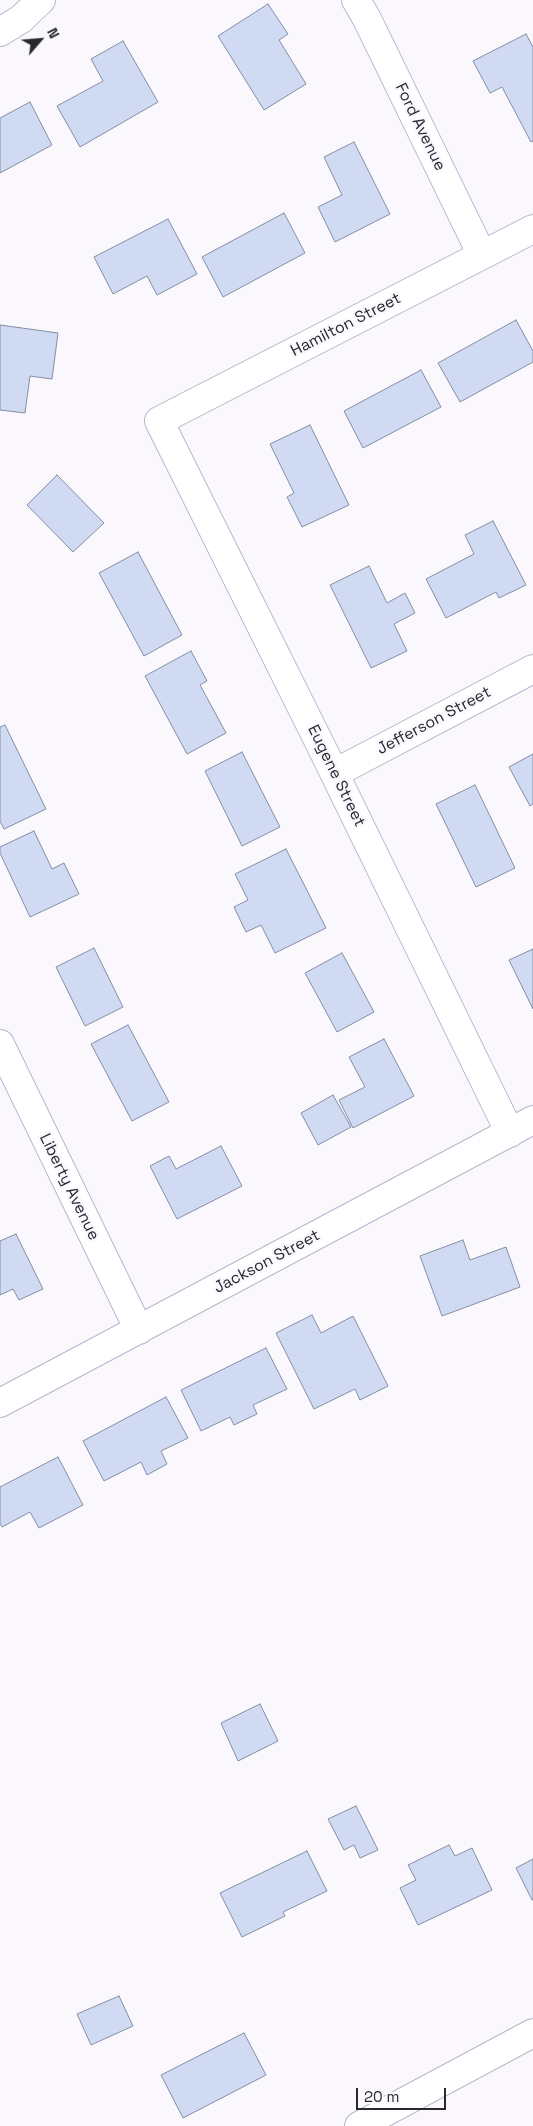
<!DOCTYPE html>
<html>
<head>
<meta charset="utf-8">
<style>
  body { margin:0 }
  #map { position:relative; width:533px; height:2126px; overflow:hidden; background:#faf8fd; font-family:"Space Grotesk",sans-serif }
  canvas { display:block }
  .north { position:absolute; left:15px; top:15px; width:50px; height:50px; -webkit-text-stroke:4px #faf8fd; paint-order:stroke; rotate:63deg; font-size:14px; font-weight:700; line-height:20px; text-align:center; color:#2a2731 }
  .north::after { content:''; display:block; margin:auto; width:18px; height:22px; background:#2a2731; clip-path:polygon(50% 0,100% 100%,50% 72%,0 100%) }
  .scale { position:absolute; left:356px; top:2088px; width:90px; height:22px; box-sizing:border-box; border:2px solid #2a2731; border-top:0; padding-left:6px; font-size:15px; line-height:18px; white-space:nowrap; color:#2a2731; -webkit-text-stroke:4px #faf8fd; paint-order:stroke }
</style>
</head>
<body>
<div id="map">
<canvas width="533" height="2126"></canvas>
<div class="north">N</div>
<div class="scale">20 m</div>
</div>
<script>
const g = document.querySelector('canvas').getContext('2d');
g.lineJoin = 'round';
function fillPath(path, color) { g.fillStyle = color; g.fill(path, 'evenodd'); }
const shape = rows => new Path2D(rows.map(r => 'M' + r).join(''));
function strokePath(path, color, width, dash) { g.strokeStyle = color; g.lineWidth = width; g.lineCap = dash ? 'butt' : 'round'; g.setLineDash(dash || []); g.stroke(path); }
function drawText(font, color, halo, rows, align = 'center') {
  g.font = font + ' "Space Grotesk",sans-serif'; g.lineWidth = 5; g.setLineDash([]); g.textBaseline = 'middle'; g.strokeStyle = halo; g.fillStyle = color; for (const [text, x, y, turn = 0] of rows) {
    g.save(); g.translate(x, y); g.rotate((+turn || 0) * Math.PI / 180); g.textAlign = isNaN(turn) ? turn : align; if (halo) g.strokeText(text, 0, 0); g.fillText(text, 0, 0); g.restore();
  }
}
const building = shape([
  [268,4,288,34,279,40,306,84,264,110,218,36,268,4],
  [526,34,533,47,533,141,531,142,502,87,490,93,473,61,526,34],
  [123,41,158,102,80,147,57,106,103,81,91,59,123,41],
  [30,102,52,145,0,173,0,118,30,102],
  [354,142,390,214,335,242,318,207,342,195,324,157,354,142],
  [284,213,305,253,223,297,202,257,284,213],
  [168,219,197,274,157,295,147,276,113,294,94,257,168,219],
  [516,320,533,351,533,362,460,402,438,363,516,320],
  [0,325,58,333,52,379,30,376,25,413,0,410,0,325],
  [421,370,441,407,363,448,344,411,421,370],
  [310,425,349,505,302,527,287,497,294,493,270,444,310,425],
  [57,475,104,523,73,552,27,505,57,475],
  [493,521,526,585,499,598,496,592,446,618,426,579,474,554,465,535,493,521],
  [138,552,182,635,144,656,99,573,138,552],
  [369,566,387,603,405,593,415,613,394,624,407,651,371,668,330,585,369,566],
  [191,651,207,681,200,685,226,733,187,754,145,676,191,651],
  [5,725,46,809,4,829,0,821,0,727,5,725],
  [242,752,280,827,242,846,205,771,242,752],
  [533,754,533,804,530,806,509,767,533,754],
  [475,785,515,868,476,887,436,804,475,785],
  [34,831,52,869,64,863,79,894,30,917,0,853,0,847,34,831],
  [286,849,326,928,275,953,261,925,246,932,234,907,248,900,235,874,286,849],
  [94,948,123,1007,85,1026,56,967,94,948],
  [533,949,533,1009,509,960,533,949],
  [342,953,374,1012,337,1032,305,973,342,953],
  [128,1025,169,1102,132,1121,91,1044,128,1025],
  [384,1039,414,1096,353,1128,339,1100,365,1087,349,1057,384,1039],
  [333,1095,351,1127,318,1145,301,1113,333,1095],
  [221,1146,242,1186,177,1219,150,1166,169,1156,176,1169,221,1146],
  [16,1234,43,1289,19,1300,13,1289,0,1295,0,1241,16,1234],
  [463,1240,470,1260,506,1247,520,1287,442,1316,420,1256,463,1240],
  [312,1315,321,1333,353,1316,388,1386,360,1400,355,1389,314,1409,276,1333,312,1315],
  [266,1348,287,1389,253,1405,257,1414,234,1425,230,1417,201,1431,181,1390,266,1348],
  [166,1397,188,1438,161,1451,167,1464,147,1475,141,1462,104,1481,83,1441,166,1397],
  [58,1457,83,1505,39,1528,30,1512,2,1527,0,1523,0,1487,58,1457],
  [260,1704,278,1741,238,1761,221,1723,260,1704],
  [356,1806,378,1850,360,1858,354,1845,344,1850,328,1819,356,1806],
  [449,1845,455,1856,472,1848,492,1890,418,1925,400,1888,416,1880,408,1865,449,1845],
  [307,1851,327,1891,283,1912,285,1916,242,1937,220,1893,307,1851],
  [533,1859,533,1900,532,1900,516,1868,533,1859],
  [119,1996,133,2026,91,2045,77,2014,119,1996],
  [244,2033,266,2075,183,2118,161,2075,244,2033]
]);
fillPath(building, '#d0daf2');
strokePath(building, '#848ea4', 1);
const minor = shape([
  [356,0,367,19,482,255],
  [0,32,21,19,41,0],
  [335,773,533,669],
  [0,1044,139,1330],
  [510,1133,321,746,159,421,533,229],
  [0,1403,533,1120]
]);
const tertiary = shape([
  [359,2126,533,2033]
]);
strokePath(minor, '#bbb4cc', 30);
strokePath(tertiary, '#bbb4cc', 30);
strokePath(minor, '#fff', 28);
strokePath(tertiary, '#fff', 28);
drawText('16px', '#2a2731', '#faf8fd', [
  ["Ford Avenue",420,127,64],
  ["Hamilton Street",346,325,-27],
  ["Jefferson Street",434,721,-28],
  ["Eugene Street",336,776,64],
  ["Liberty Avenue",69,1187,64],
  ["Jackson Street",267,1262,-28]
]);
</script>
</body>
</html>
